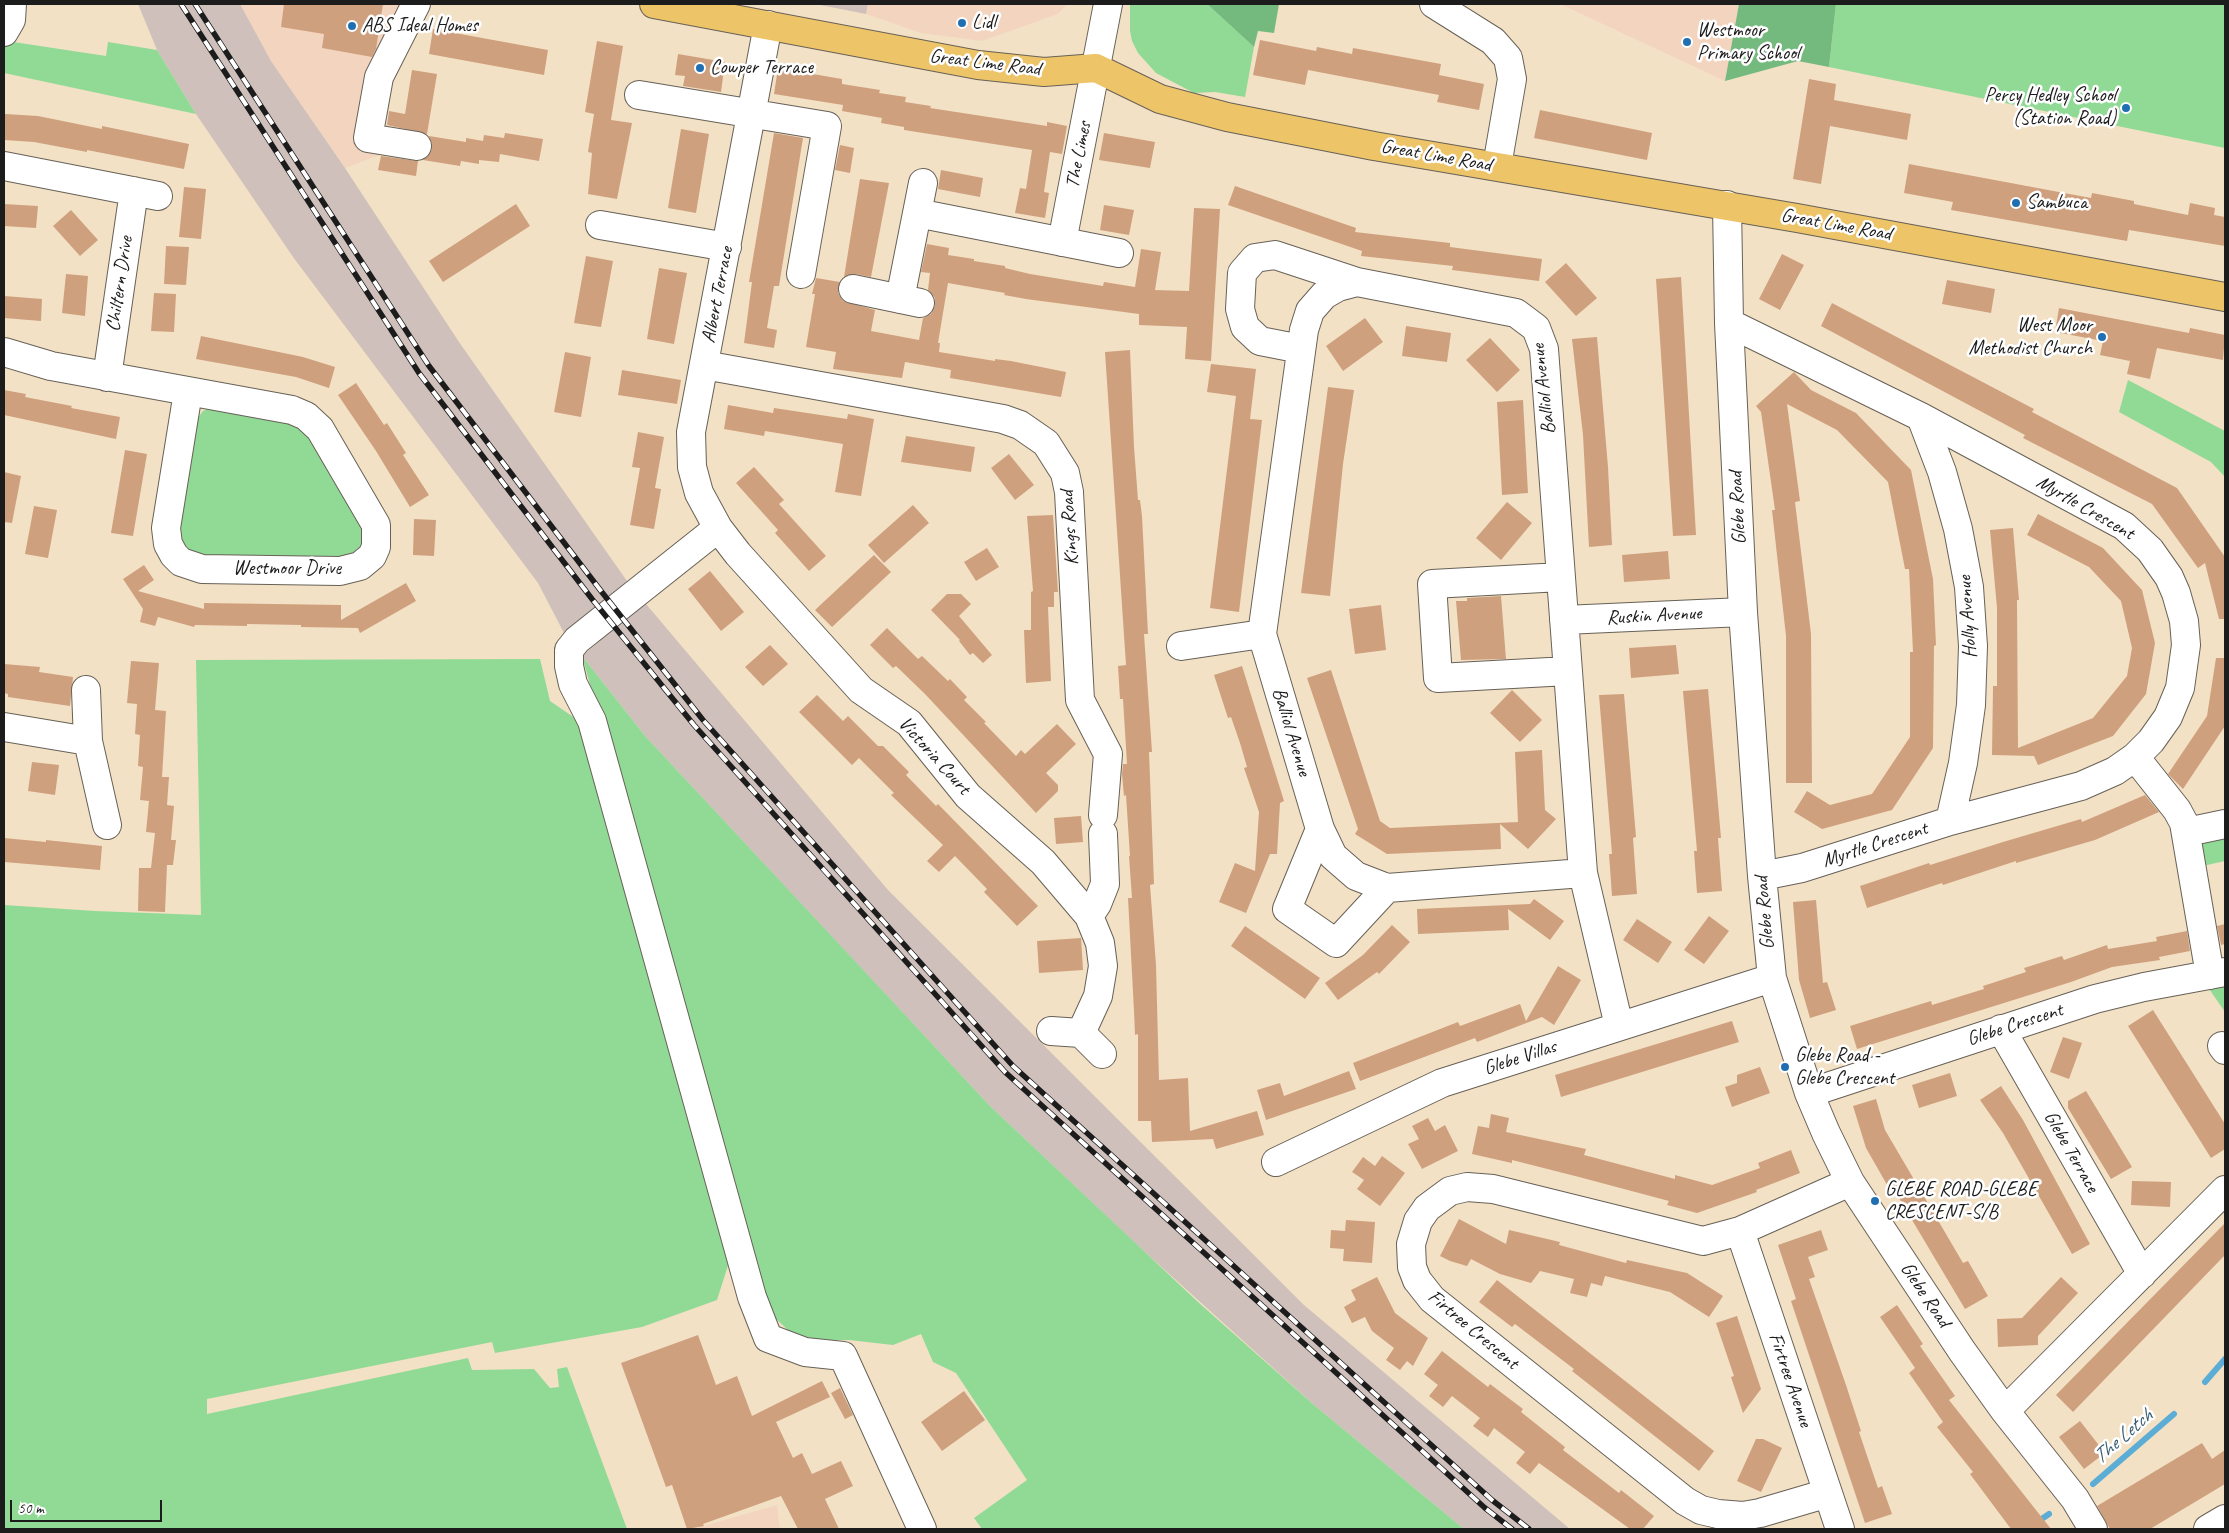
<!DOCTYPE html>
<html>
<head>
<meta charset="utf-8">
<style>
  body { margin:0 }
  #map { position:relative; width:2229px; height:1533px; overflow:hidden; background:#f3e1c5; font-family:Caveat,sans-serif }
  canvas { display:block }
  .frame { position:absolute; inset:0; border:5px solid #1c1c1c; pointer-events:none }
  .scale { position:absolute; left:10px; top:1500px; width:152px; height:22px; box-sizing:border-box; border:2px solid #1c1c1c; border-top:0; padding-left:6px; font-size:15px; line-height:18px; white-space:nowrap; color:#1c1c1c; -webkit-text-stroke:4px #fff; paint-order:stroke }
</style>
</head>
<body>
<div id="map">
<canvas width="2229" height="1533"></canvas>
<div class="frame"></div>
<div class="scale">50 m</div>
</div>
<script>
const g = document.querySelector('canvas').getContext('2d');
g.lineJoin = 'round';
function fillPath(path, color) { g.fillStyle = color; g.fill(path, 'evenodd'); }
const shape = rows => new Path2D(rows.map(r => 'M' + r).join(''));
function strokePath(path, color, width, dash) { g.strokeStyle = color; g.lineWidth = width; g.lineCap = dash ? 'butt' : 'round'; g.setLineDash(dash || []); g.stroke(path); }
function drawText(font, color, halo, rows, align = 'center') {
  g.font = font + ' Caveat,sans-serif'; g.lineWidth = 5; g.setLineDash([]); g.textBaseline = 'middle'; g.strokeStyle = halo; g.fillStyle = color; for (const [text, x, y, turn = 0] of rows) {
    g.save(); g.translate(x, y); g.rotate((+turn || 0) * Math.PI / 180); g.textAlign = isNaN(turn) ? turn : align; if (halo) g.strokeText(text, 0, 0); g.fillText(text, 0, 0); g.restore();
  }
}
fillPath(shape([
  [240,4,425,4,394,70,379,155,345,168,271,61],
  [868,4,1067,4,1058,14,982,41,921,33,866,14],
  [1560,4,1739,4,1725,81],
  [777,1505,780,1529,693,1529]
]), '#f3d4bf');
fillPath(shape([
  [138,4,240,4,271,61,345,168,459,342,627,581,618,589,636,611,646,604,888,890,1304,1305,1570,1529,1464,1529,1314,1405,1135,1243,990,1106,860,967,646,737,582,656,600,641,581,619,564,633,538,583,293,257,196,114,157,50],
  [815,4,868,4,866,14]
]), '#cfc0bb');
fillPath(shape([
  [1130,4,1207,4,1254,47,1245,97,1215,92,1194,93,1156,73,1138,53,1132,41,1130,31],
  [1836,4,2225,4,2225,148,1829,67],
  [7,41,106,56,108,42,157,50,196,114,4,73,4,43],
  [2128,380,2225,431,2225,477,2211,462,2119,412],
  [211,407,304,425,368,525,364,543,354,552,341,559,199,557,188,552,178,539,193,424,203,411],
  [582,656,646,737,990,1106,1198,1302,1314,1405,1464,1529,982,1529,974,1518,1027,1480,956,1373,933,1362,921,1334,893,1345,849,1340,819,1340,791,1333,773,1316,750,1250],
  [540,659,550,701,585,725,731,1256,717,1300,642,1327,495,1353,492,1342,207,1399,207,1414,468,1358,472,1370,534,1369,550,1388,559,1387,557,1369,567,1367,627,1529,4,1529,4,905,95,911,201,915,196,660],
  [2225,814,2225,861,2198,867,2194,817],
  [2225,983,2225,1012,2207,986]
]), '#90da96');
fillPath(shape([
  [1207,4,1279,4,1274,33,1258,31,1254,47],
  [1739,4,1836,4,1829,67,1798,61,1725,81]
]), '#74ba7f');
strokePath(shape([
  [2205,1382,2225,1359],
  [2093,1484,2174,1414],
  [2027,1529,2049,1514]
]), '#5badd6', 6);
fillPath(shape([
  [284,4,383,4,376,49,372,57,322,48,324,34,281,27],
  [433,29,548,50,544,75,429,54],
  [1260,40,1316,51,1317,47,1352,54,1353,48,1441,64,1439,75,1484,84,1479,110,1437,102,1439,95,1308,70,1305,85,1253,75],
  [597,41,623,46,611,120,632,123,617,199,588,194,592,153,588,152,594,114,585,112],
  [678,54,725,62,721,92,683,86,685,76,675,75],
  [778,68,842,79,842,84,880,90,879,93,906,97,905,102,931,106,930,108,1047,126,1047,122,1067,126,1062,154,1050,152,1044,192,1049,193,1045,218,1015,213,1020,188,1026,189,1032,150,904,130,904,127,881,123,882,118,842,111,843,105,774,94],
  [412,70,437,74,427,134,387,125,389,111,405,114],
  [1809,79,1836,84,1834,100,1911,114,1907,140,1830,126,1821,184,1793,179],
  [1540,110,1652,133,1647,160,1534,138],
  [5,114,38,116,102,129,102,126,189,144,184,169,87,150,87,152,34,142,4,140],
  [681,129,709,134,696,213,668,208],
  [505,133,543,139,539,161,500,154,499,162,479,160,479,164,461,161,460,166,423,160,429,155,432,149,429,136,466,142,466,138,483,141,484,135,504,138],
  [774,133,803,138,779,286,774,286,767,328,777,330,774,348,744,343,752,282,749,282],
  [1104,133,1155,142,1150,168,1099,160],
  [840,145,854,148,850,173,835,170],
  [381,156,418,161,416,176,378,170],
  [1909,164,2091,198,2092,193,2134,201,2134,204,2188,215,2190,203,2215,208,2214,215,2225,217,2225,246,2129,230,2127,241,1951,210,1953,202,1904,193],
  [941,170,983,178,980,197,938,189],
  [860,179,889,183,871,277,856,274,844,277],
  [1235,186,1356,228,1355,232,1450,243,1450,247,1542,259,1539,281,1452,270,1453,266,1361,256,1362,251,1228,205],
  [184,187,206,189,201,239,179,237],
  [4,204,38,206,36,228,4,226],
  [516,204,530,226,443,282,429,261],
  [1104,205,1134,210,1129,235,1100,230],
  [1194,208,1220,209,1211,361,1185,359,1187,327,1139,325,1139,314,1026,299,1004,295,1005,293,948,283,938,343,940,343,939,352,995,361,995,359,1011,361,1066,372,1061,397,950,378,951,370,905,362,902,378,833,369,836,352,806,347,815,294,812,294,816,278,840,282,838,293,843,301,875,310,871,331,919,340,923,318,931,314,935,306,935,298,928,290,930,273,921,272,927,244,949,248,948,255,974,259,974,261,1005,266,1005,268,1030,274,1103,286,1104,282,1135,287,1141,249,1161,252,1155,290,1189,291],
  [71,210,98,240,80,256,53,226],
  [166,246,189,247,186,285,164,284],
  [1782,254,1804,265,1780,310,1759,299],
  [586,256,613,261,601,327,574,323],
  [1566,263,1597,298,1576,316,1545,282],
  [659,268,687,273,674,344,647,339],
  [66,274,88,276,85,316,62,313],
  [1681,277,1696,535,1673,536,1656,279],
  [1947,280,1995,289,1991,313,1942,304],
  [154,293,176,294,174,332,151,331],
  [4,296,42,299,41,321,4,318],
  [1832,303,2034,409,2032,412,2177,488,2225,557,2225,619,2219,619,2205,563,2198,568,2152,504,2023,438,2025,435,1821,326],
  [2059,308,2189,333,2190,328,2225,335,2223,360,2157,348,2150,379,2127,374,2130,361,2100,355,2103,341,2055,332],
  [1365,318,1383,342,1343,371,1326,346],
  [1406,326,1451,333,1447,362,1402,356],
  [201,336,303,357,335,367,329,388,296,377,196,359],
  [1597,337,1608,467,1612,545,1589,547,1583,435,1572,339],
  [1490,338,1520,370,1497,392,1466,360],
  [1130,350,1134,447,1138,500,1140,500,1142,516,1148,634,1144,634,1152,752,1149,752,1154,884,1150,885,1156,965,1159,1080,1188,1078,1190,1131,1257,1111,1264,1135,1216,1149,1213,1139,1152,1142,1151,1121,1138,1121,1138,1034,1135,1035,1134,1011,1128,898,1132,898,1129,856,1130,856,1126,795,1124,796,1122,774,1123,764,1127,764,1123,699,1120,699,1118,666,1126,665,1105,352],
  [565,352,591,357,581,417,554,412],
  [1211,364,1256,369,1250,419,1262,420,1239,612,1210,608,1236,396,1207,392],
  [622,370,681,380,677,404,618,395],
  [1794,372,1811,390,1856,413,1911,470,1933,579,1936,645,1934,646,1933,748,1892,810,1822,829,1794,812,1807,791,1830,805,1872,794,1910,737,1910,652,1913,652,1909,569,1905,569,1888,482,1837,430,1787,404,1800,501,1795,502,1811,634,1812,783,1786,783,1786,636,1772,510,1775,510,1761,412,1756,406],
  [356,383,384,425,387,423,406,453,403,455,429,495,410,507,376,451,338,395],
  [1328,387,1354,390,1343,464,1330,596,1301,593],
  [4,390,26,394,25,397,72,406,71,408,120,417,116,439,4,415],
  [1523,400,1528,493,1502,495,1497,402],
  [728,405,773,413,774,408,847,419,848,414,874,419,861,496,835,492,843,444,765,431,764,436,724,429],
  [638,432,664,437,655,488,661,489,654,529,630,525,640,468,632,467],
  [906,436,975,447,971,472,901,462],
  [125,450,147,454,133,536,111,533],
  [1009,454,1034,485,1015,500,991,468],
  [754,467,784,500,779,504,826,556,809,571,775,533,778,530,736,483],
  [4,472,21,476,12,523,4,522],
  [1507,502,1532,523,1501,560,1476,538],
  [913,505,929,523,884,563,868,545],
  [34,506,57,510,48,558,25,554],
  [2038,514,2103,548,2142,590,2155,643,2146,694,2113,736,2038,765,2034,756,1992,755,1993,686,1997,686,1997,608,1990,530,2013,528,2019,600,2017,600,2018,748,2093,718,2127,676,2132,648,2121,601,2089,567,2027,535],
  [1053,515,1058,592,1054,592,1054,607,1048,607,1051,681,1026,683,1024,630,1031,630,1031,592,1033,591,1027,516],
  [414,519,436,520,434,556,413,555],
  [987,548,999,567,976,581,964,562],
  [1668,551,1670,579,1624,582,1622,555],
  [874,555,891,572,832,627,815,610],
  [144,565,154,580,138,591,204,609,204,603,341,605,341,620,406,583,416,601,360,633,358,628,301,627,301,625,247,624,247,626,195,625,194,627,158,617,155,626,140,622,143,609,123,579],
  [710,571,744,612,721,631,688,589],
  [947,594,961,594,971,604,959,616,992,655,983,663,973,653,970,655,959,641,960,640,931,610],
  [1501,596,1506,659,1461,660,1456,601,1467,601,1467,598],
  [1381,605,1386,650,1355,654,1349,609],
  [887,628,918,659,922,656,948,681,950,679,967,697,964,700,986,722,984,723,1016,756,1021,750,1025,754,1057,724,1076,744,1046,773,1058,785,1058,791,1036,813,925,694,896,666,893,668,870,645],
  [770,645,788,664,763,686,745,667],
  [1676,645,1679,674,1631,678,1629,648],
  [2216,658,2225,658,2225,726,2183,789,2168,774,2207,716],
  [131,661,159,663,155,710,166,711,162,777,169,777,167,805,174,806,171,840,176,840,173,865,167,865,165,912,138,911,139,868,151,868,155,833,146,832,149,801,140,800,143,767,138,766,140,735,135,734,137,704,127,703],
  [4,664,40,667,39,672,73,677,70,706,8,697,8,694,4,693],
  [1242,666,1284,801,1280,803,1277,854,1270,854,1246,913,1219,902,1235,863,1255,871,1259,812,1244,768,1247,767,1240,743,1231,717,1228,718,1214,675],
  [1331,670,1380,821,1390,828,1518,822,1515,752,1542,750,1545,810,1556,819,1528,849,1500,824,1501,849,1387,854,1355,834,1358,829,1307,678],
  [1708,689,1721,838,1718,838,1722,891,1697,893,1694,851,1697,851,1683,691],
  [1512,690,1542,720,1520,742,1490,713],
  [1624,694,1636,837,1633,838,1637,894,1612,896,1609,854,1612,854,1599,695],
  [817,695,843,721,848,716,878,746,883,746,909,772,906,775,936,806,938,804,1038,906,1017,926,984,892,987,889,955,856,939,872,927,861,943,845,891,795,894,793,859,758,852,765,799,712],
  [32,762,59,765,55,795,28,791],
  [2145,795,2159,812,2095,840,2016,863,2016,861,1943,885,1942,883,1867,908,1860,886,1929,863,1930,865,2003,842,2081,819,2082,822],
  [1081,816,1083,842,1056,844,1054,818],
  [4,838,46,842,46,840,102,846,100,870,4,862],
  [1534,899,1564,921,1550,940,1508,909,1509,930,1418,934,1417,909,1530,904],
  [1816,900,1823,983,1827,982,1836,1010,1810,1018,1799,980,1793,902],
  [1709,916,1729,931,1704,964,1684,950],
  [1637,919,1672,942,1658,963,1623,940],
  [2225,924,2225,944,2221,945,2217,926],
  [1392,925,1410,942,1379,974,1377,972,1338,1000,1325,983,1363,955],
  [1245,926,1320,978,1305,999,1231,946],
  [2187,931,2190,951,2159,957,2160,960,2112,967,2071,982,1857,1049,1850,1026,1931,1001,1932,1005,1984,989,1983,986,2026,972,2024,968,2062,956,2064,960,2107,945,2108,949,2157,941,2156,937],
  [1081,938,1083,970,1039,973,1037,941],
  [1558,966,1581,980,1554,1025,1542,1017,1477,1042,1475,1038,1360,1081,1353,1063,1458,1022,1460,1026,1520,1004,1526,1021],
  [2153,1010,2225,1124,2225,1149,2211,1158,2128,1026],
  [1732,1021,1739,1042,1561,1097,1555,1075],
  [2063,1037,2082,1043,2069,1079,2050,1072],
  [1760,1067,1770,1093,1732,1107,1725,1087,1737,1083,1737,1075],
  [1349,1071,1356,1089,1266,1120,1257,1090,1280,1083,1284,1096],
  [1950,1073,1957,1096,1919,1108,1912,1085],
  [2001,1086,2023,1120,2090,1244,2072,1254,2003,1133,1980,1100],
  [2086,1091,2132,1167,2111,1179,2068,1108,2068,1101],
  [1876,1099,1885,1130,1963,1263,1968,1261,1988,1296,1965,1309,1893,1188,1890,1190,1866,1148,1853,1106],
  [1491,1114,1509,1118,1506,1132,1586,1149,1584,1155,1675,1179,1675,1175,1712,1185,1760,1168,1758,1163,1791,1150,1800,1173,1756,1190,1757,1192,1697,1213,1667,1205,1669,1201,1579,1177,1512,1160,1512,1163,1472,1154,1478,1126,1489,1128],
  [1428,1118,1435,1131,1445,1125,1458,1151,1422,1169,1408,1144,1419,1139,1412,1126],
  [1382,1156,1405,1173,1380,1206,1357,1189,1364,1180,1352,1172,1363,1157,1375,1166],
  [2132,1181,2171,1182,2170,1207,2131,1205],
  [1459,1219,1506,1244,1509,1230,1560,1242,1559,1245,1626,1263,1627,1260,1687,1273,1723,1296,1709,1317,1670,1292,1605,1276,1602,1286,1591,1283,1587,1297,1570,1293,1574,1279,1540,1271,1531,1283,1500,1274,1471,1259,1467,1266,1450,1261,1440,1256],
  [1346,1220,1375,1222,1372,1263,1343,1261,1344,1249,1330,1248,1331,1230,1345,1231],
  [2225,1223,2225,1255,2073,1412,2056,1395],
  [1821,1230,1828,1250,1808,1257,1815,1277,1809,1279,1846,1385,1861,1431,1859,1432,1878,1488,1882,1486,1892,1514,1865,1523,1791,1301,1796,1299,1778,1245],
  [1377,1277,1395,1313,1428,1338,1413,1366,1407,1361,1400,1370,1386,1360,1394,1348,1372,1331,1365,1317,1352,1323,1344,1307,1356,1300,1351,1290],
  [2061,1277,2078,1293,2038,1336,2038,1345,1998,1347,1997,1319,2022,1318],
  [1497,1280,1714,1451,1699,1471,1572,1371,1574,1369,1515,1324,1512,1327,1479,1302],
  [1897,1305,1923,1344,1920,1346,1955,1396,1949,1400,2051,1529,2011,1529,1970,1474,1973,1472,1937,1427,1943,1422,1909,1373,1915,1368,1880,1317],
  [1737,1316,1761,1389,1743,1413,1731,1377,1734,1376,1716,1323],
  [698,1335,716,1385,737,1376,752,1416,822,1381,830,1397,776,1422,793,1458,802,1453,812,1474,841,1461,853,1486,825,1499,839,1529,798,1529,781,1496,703,1524,704,1526,687,1529,672,1485,666,1487,621,1363],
  [1442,1351,1488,1387,1490,1384,1523,1409,1521,1412,1565,1447,1563,1450,1619,1493,1621,1490,1654,1516,1643,1529,1630,1529,1539,1463,1530,1474,1516,1463,1525,1452,1494,1428,1488,1437,1473,1426,1480,1418,1452,1396,1443,1407,1429,1396,1438,1385,1424,1374],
  [840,1388,853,1415,845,1419,831,1393],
  [964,1391,985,1420,942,1451,921,1422],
  [2080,1421,2105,1453,2084,1469,2059,1437],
  [1756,1439,1763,1439,1782,1448,1761,1492,1737,1481],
  [2202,1443,2212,1459,2225,1450,2225,1484,2150,1529,2110,1529,2097,1506]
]), '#cfa07e');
const minor = shape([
  [416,4,379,77,368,138,417,146],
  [1434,4,1493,41,1508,58,1512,79,1497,166],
  [768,25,691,432,692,467,699,493,718,528,738,554,861,690,909,723,968,796,1043,862,1089,916,1100,943,1103,966,1098,996,1081,1033],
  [4,32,11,20,12,4],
  [639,95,827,126,801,274],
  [4,166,158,196],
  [1727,205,1729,323,1743,612,1762,876,1772,978,1809,1093,1826,1133,1850,1182,1962,1351,2005,1411,2075,1499,2093,1529],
  [917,213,1119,253],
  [600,225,727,247],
  [1062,242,1108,4],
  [853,289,920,303],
  [900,299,923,183],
  [1729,323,1921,417,2124,526,2150,550,2169,577,2176,593,2184,621,2186,645,2180,688,2168,717,2151,741,2135,757,2115,771,2081,786,1950,821,1802,868,1762,876],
  [1301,349,1260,341,1245,327,1240,309,1242,273,1255,258,1275,255,1357,282],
  [4,352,51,366,292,410,306,416,320,429,376,525,376,547,372,556,360,566,340,571,202,569,181,562,174,555,168,544,166,528,188,392],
  [704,365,1003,419,1020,425,1046,443,1065,473,1069,492,1080,700,1108,754,1103,815],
  [107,377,134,191],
  [1921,417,1942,472,1958,529,1969,587,1973,646,1971,705,1963,763,1950,821],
  [718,528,577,640,569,650,569,666,573,684,592,721,752,1297,768,1338,805,1352,843,1356,922,1529],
  [1561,577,1432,584,1438,678,1568,671],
  [1564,620,1743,612],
  [1181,646,1262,634],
  [86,690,88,741,107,825],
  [4,727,88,741],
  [2135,757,2177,810,2184,823,2210,975],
  [1320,829,1287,909,1336,943,1387,888],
  [2187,832,2225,824],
  [1583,873,1387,888,1356,876,1333,856,1320,829,1262,634,1304,330,1310,311,1324,295,1338,287,1357,282,1516,313,1536,328,1544,349,1583,873,1619,1026],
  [1089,916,1097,904,1105,884,1103,834],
  [2001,1029,2142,1274],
  [1051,1031,1081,1033,1102,1054],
  [2222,1046,2225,1050],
  [1809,1093,2095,999,2144,987,2225,972],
  [1276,1162,1442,1083,1772,978],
  [1740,1231,1840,1529],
  [2005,1411,2225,1190],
  [1828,1493,1760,1513,1743,1516,1718,1514,1701,1510,1685,1501,1432,1299,1417,1280,1412,1267,1411,1244,1418,1221,1427,1208,1450,1191,1467,1187,1493,1189,1703,1241,1740,1231,1850,1182],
  [2208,1529,2225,1519]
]);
const major = shape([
  [654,4,978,65,1044,72,1096,68,1160,99,1227,117,1374,146,1797,218,2225,297]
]);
strokePath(minor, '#676157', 30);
strokePath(major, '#676157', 30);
strokePath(minor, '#fff', 28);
strokePath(major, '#eec469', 28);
const rail = shape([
  [181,4,419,373,592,599,694,725,1005,1072,1485,1508,1512,1529],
  [195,4,429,366,601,591,703,720,1013,1066,1492,1500,1529,1529]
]);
strokePath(rail, '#1c1c1c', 5.5);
strokePath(rail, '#fff', 4, [11]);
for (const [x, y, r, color] of [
  [962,23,5,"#1f6fb2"],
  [352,26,5,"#1f6fb2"],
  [1687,42,5,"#1f6fb2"],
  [700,68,5,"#1f6fb2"],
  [2126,108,5,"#1f6fb2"],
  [2016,203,5,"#1f6fb2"],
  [2102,337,5,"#1f6fb2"],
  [1785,1067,5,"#1f6fb2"],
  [1875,1201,5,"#1f6fb2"]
]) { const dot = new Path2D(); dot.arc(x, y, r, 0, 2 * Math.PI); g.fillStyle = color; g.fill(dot); strokePath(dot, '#fff', 2); }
drawText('20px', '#1c1c1c', '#fff', [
  ["Lidl",972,23],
  ["ABS Ideal Homes",362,26],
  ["Westmoor",1697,31],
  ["Primary School",1697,54],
  ["Cowper Terrace",710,68],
  ["Percy Hedley School",2116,96,"right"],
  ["(Station Road)",2116,119,"right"],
  ["Sambuca",2026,203],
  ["West Moor",2092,326,"right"],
  ["Methodist Church",2092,349,"right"],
  ["Glebe Road -",1795,1056],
  ["Glebe Crescent",1795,1079],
  ["GLEBE ROAD-GLEBE",1885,1190],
  ["CRESCENT-S/B",1885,1213]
], 'left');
drawText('20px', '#1c1c1c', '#fff', [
  ["Great Lime Road",985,63,7],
  ["The Limes",1079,155,-79],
  ["Great Lime Road",1436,156,10],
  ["Great Lime Road",1836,225,10],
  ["Chiltern Drive",120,284,-82],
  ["Albert Terrace",718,295,-79],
  ["Balliol Avenue",1544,389,-97],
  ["Glebe Road",1738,508,-93],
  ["Myrtle Crescent",2085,508,30],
  ["Kings Road",1070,528,-94],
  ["Westmoor Drive",287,569],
  ["Ruskin Avenue",1654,616,-3],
  ["Holly Avenue",1968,617,-94],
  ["Balliol Avenue",1291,732,73],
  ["Victoria Court",934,756,48],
  ["Myrtle Crescent",1875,845,-18],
  ["Glebe Road",1765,913,-95],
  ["Glebe Crescent",2015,1025,-18],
  ["Glebe Villas",1520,1058,-18],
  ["Glebe Terrace",2071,1152,60],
  ["Glebe Road",1925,1295,56],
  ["Firtree Crescent",1473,1330,40],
  ["Firtree Avenue",1790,1380,71]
]);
drawText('italic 21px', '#385d70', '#fff', [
  ["The Letch",2123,1437,-41]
]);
</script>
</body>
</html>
